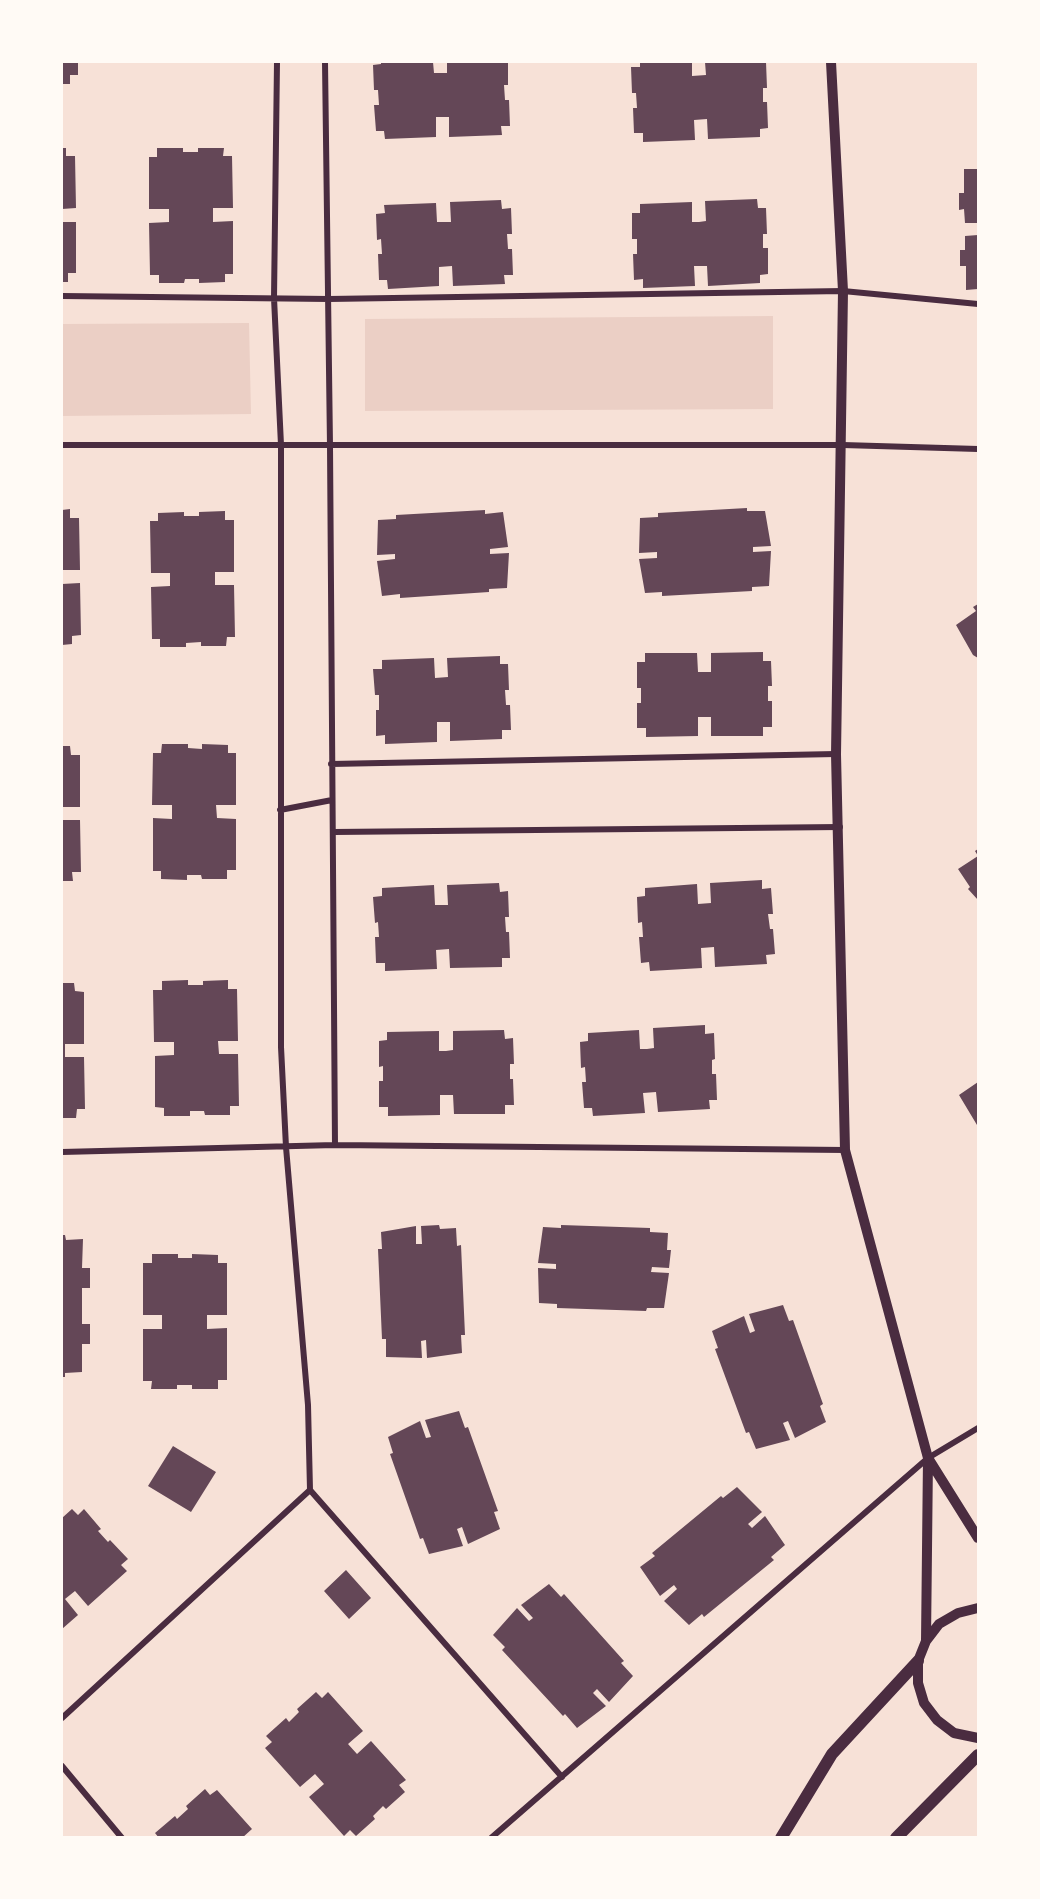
<!DOCTYPE html>
<html>
<head>
<meta charset="utf-8">
<style>
  body { margin:0 }
  #map { position:relative; width:1040px; height:1899px; overflow:hidden; background:#f7e1d7; font-family:Manrope,sans-serif }
  canvas { display:block }
  .frame { position:absolute; inset:0; border:63px solid #fffaf5; pointer-events:none }
</style>
</head>
<body>
<div id="map">
<canvas width="1040" height="1899"></canvas>
<div class="frame"></div>
</div>
<script>
const g = document.querySelector('canvas').getContext('2d');
g.lineJoin = 'round';
function fillPath(path, color) { g.fillStyle = color; g.fill(path, 'evenodd'); }
const shape = rows => new Path2D(rows.map(r => 'M' + r).join(''));
function strokePath(path, color, width, dash) { g.strokeStyle = color; g.lineWidth = width; g.lineCap = dash ? 'butt' : 'round'; g.setLineDash(dash || []); g.stroke(path); }
fillPath(shape([
  [773,316,773,409,365,411,365,319],
  [249,323,251,414,62,416,62,324]
]), '#ebcfc5');
fillPath(shape([
  [62,62,78,62,78,75,70,75,70,84,62,84],
  [381,62,433,62,434,73,447,73,447,62,508,62,508,85,504,85,505,100,509,100,510,126,501,126,502,135,449,137,449,117,436,117,436,137,385,139,384,131,376,131,374,105,379,105,378,90,374,90,373,65,381,64],
  [640,62,692,62,692,76,706,75,705,62,766,62,767,88,763,88,763,102,767,102,768,128,760,129,760,137,708,139,707,119,694,120,695,140,643,142,643,133,634,133,633,108,637,108,636,93,632,93,631,67,640,67],
  [62,148,66,148,66,156,75,156,76,208,62,209],
  [157,148,183,148,183,152,198,152,198,148,224,148,223,156,232,156,233,208,213,208,213,222,233,221,233,274,225,274,225,282,199,283,199,279,185,279,184,283,159,283,159,275,150,275,149,223,169,222,169,209,149,209,149,157,157,157],
  [964,169,978,169,978,223,965,223,964,209,959,210,959,193,964,193],
  [757,199,758,208,766,208,767,234,763,234,763,248,768,248,768,274,760,275,760,283,708,286,707,266,694,266,695,286,643,288,643,279,634,280,633,254,637,254,637,239,632,239,632,213,640,213,640,204,692,202,692,222,699,222,706,221,705,201],
  [501,200,502,209,511,208,512,234,507,234,508,249,512,249,513,275,504,275,505,284,453,286,452,266,439,267,439,286,388,289,387,280,379,280,378,254,382,254,381,239,377,240,376,214,385,213,384,205,436,203,437,222,451,222,450,202],
  [62,222,76,222,76,273,68,273,68,282,62,282],
  [978,235,978,289,966,290,966,266,960,266,960,250,965,250,965,236],
  [747,508,747,511,765,511,771,546,753,547,753,552,771,551,769,586,752,587,752,591,662,596,662,592,645,593,639,559,657,558,657,552,639,553,640,518,658,517,658,513],
  [70,509,70,518,79,518,80,570,62,570,62,510],
  [485,510,485,514,503,512,508,547,490,549,490,554,509,553,507,588,489,589,489,592,400,598,400,594,382,596,377,561,395,559,395,554,377,555,378,520,396,519,396,515],
  [225,511,225,520,234,520,234,572,215,572,215,585,234,585,235,637,227,637,226,646,201,646,201,642,186,643,186,647,160,647,160,639,152,639,151,587,170,586,170,573,151,573,150,521,158,521,158,513,184,512,184,516,199,516,199,512],
  [80,583,81,635,72,636,72,644,62,645,62,584],
  [978,604,978,658,973,655,956,625,976,611,973,607],
  [763,652,763,661,771,661,772,686,768,686,768,701,772,701,772,727,763,727,763,736,711,736,711,717,698,717,698,736,646,737,646,728,637,728,637,703,641,703,641,688,637,688,637,662,645,662,645,653,697,653,698,672,711,672,711,653],
  [500,656,500,664,508,664,509,690,505,690,506,705,510,705,511,730,502,730,502,739,450,741,450,722,437,722,437,742,385,744,385,735,376,736,376,710,379,710,379,695,375,695,373,669,382,669,382,660,434,658,435,678,448,677,447,658],
  [162,744,188,744,188,748,202,749,202,744,228,745,228,753,236,753,236,805,216,805,217,818,236,819,236,870,227,870,227,879,202,879,201,875,187,875,187,880,161,879,161,871,153,871,153,818,172,819,172,805,152,805,153,753,161,753],
  [62,746,70,746,71,755,80,755,80,807,62,807],
  [62,820,80,820,81,872,72,872,73,881,62,881],
  [978,849,978,900,968,889,970,887,958,869,978,856,975,851],
  [762,880,762,889,771,888,773,914,768,914,770,929,773,929,775,954,766,955,767,964,715,967,714,947,701,948,702,968,650,971,649,962,641,963,639,937,643,937,642,922,638,923,637,897,645,896,645,888,697,884,698,904,711,903,710,883],
  [499,883,500,892,508,891,509,917,505,917,506,932,509,932,510,958,502,958,502,967,450,968,449,949,436,950,437,969,385,971,385,963,376,963,375,937,379,937,378,922,375,923,373,897,382,896,382,888,434,885,435,905,448,905,447,885],
  [188,980,188,985,203,985,203,981,228,980,228,989,237,989,238,1041,218,1041,219,1054,238,1054,239,1106,230,1106,230,1115,205,1115,204,1111,190,1111,190,1116,164,1116,164,1108,155,1107,155,1056,174,1055,174,1042,154,1042,153,990,162,990,162,981],
  [62,983,74,983,75,991,84,992,84,1044,65,1044,65,1057,84,1057,85,1109,77,1109,76,1118,62,1118],
  [705,1025,705,1034,714,1033,715,1059,712,1060,712,1074,716,1074,717,1100,709,1100,710,1109,658,1112,656,1092,643,1093,645,1113,593,1116,592,1108,584,1108,582,1082,586,1082,585,1067,581,1068,580,1042,588,1041,588,1033,639,1030,640,1049,647,1049,654,1048,653,1028],
  [504,1030,505,1039,513,1038,514,1064,510,1064,510,1079,513,1079,514,1105,505,1105,505,1114,454,1114,453,1095,440,1095,440,1115,388,1116,388,1107,379,1107,379,1081,383,1081,383,1066,379,1067,379,1041,387,1040,387,1032,439,1031,439,1051,446,1051,453,1050,453,1031],
  [978,1082,978,1124,977,1125,959,1095],
  [439,1225,440,1229,456,1228,457,1246,461,1245,465,1335,461,1335,462,1353,427,1358,426,1340,421,1341,422,1358,386,1357,386,1339,382,1339,378,1249,382,1249,381,1232,416,1226,416,1244,422,1244,421,1226],
  [561,1225,650,1228,650,1232,668,1233,667,1250,671,1250,669,1268,652,1267,651,1272,669,1273,664,1308,647,1308,646,1311,557,1308,557,1304,539,1303,538,1268,556,1269,556,1264,538,1263,543,1227,561,1228],
  [62,1235,65,1235,66,1240,83,1239,82,1268,90,1268,90,1288,82,1288,82,1324,90,1324,90,1344,82,1344,82,1372,65,1373,65,1377,62,1377],
  [152,1254,178,1254,178,1258,192,1258,192,1254,218,1255,218,1263,227,1263,227,1315,207,1315,207,1329,227,1328,227,1380,218,1380,218,1389,192,1389,192,1385,177,1385,177,1389,151,1389,152,1381,143,1381,143,1329,162,1329,162,1315,143,1315,143,1263,152,1263],
  [783,1305,789,1321,793,1320,823,1404,820,1406,826,1422,795,1438,788,1421,783,1423,790,1440,756,1449,749,1432,746,1433,715,1349,718,1348,712,1331,744,1316,750,1333,755,1331,749,1314],
  [459,1411,465,1428,468,1427,498,1511,494,1512,500,1529,468,1544,462,1527,457,1529,463,1546,429,1554,423,1538,420,1539,390,1454,393,1453,388,1437,420,1421,426,1438,431,1437,425,1420],
  [173,1446,216,1472,191,1512,148,1486],
  [737,1487,762,1512,748,1524,752,1528,765,1516,785,1545,771,1557,774,1560,704,1617,702,1614,689,1625,664,1601,677,1589,674,1585,660,1596,640,1567,655,1556,652,1553,721,1496,723,1498],
  [72,1509,78,1515,84,1509,101,1529,98,1531,108,1542,110,1540,128,1559,121,1565,127,1571,88,1606,75,1591,65,1599,78,1615,62,1629,62,1518],
  [346,1570,371,1598,349,1619,324,1591],
  [549,1584,561,1597,564,1594,624,1661,621,1663,633,1676,609,1702,597,1689,593,1693,606,1706,577,1728,565,1714,563,1716,502,1650,505,1647,493,1635,517,1608,529,1621,533,1618,521,1605],
  [316,1692,322,1698,328,1692,363,1731,348,1744,357,1754,371,1741,406,1780,399,1785,405,1792,386,1809,383,1806,373,1816,375,1819,356,1836,350,1830,344,1836,309,1797,324,1784,315,1774,300,1787,265,1748,272,1742,266,1736,286,1718,289,1722,299,1712,297,1709],
  [205,1789,210,1795,217,1790,252,1829,242,1838,159,1838,155,1833,175,1816,177,1819,188,1809,186,1806]
]), '#644757');
strokePath(shape([
  [277,62,274,298,281,445,281,1047,286,1147,308,1405,310,1490,562,1777],
  [325,62,330,446,335,1145],
  [62,296,329,299,843,291,978,304],
  [62,445,843,445,978,449],
  [331,764,836,754],
  [280,810,332,800],
  [334,832,840,827],
  [62,1152,335,1145,845,1150],
  [62,1718,310,1490],
  [62,1766,122,1838],
  [491,1838,928,1458,978,1428]
]), '#4a2c40', 6);
strokePath(shape([
  [831,62,843,291,836,754,845,1150,928,1458,926,1641],
  [928,1458,978,1538],
  [978,1608,958,1613,939,1624,926,1641,918,1661,918,1683,924,1703,937,1720,954,1733,978,1738]
]), '#4a2c40', 10);
strokePath(shape([
  [781,1838,832,1754,918,1661],
  [896,1838,978,1755]
]), '#4a2c40', 12);
</script>
</body>
</html>
